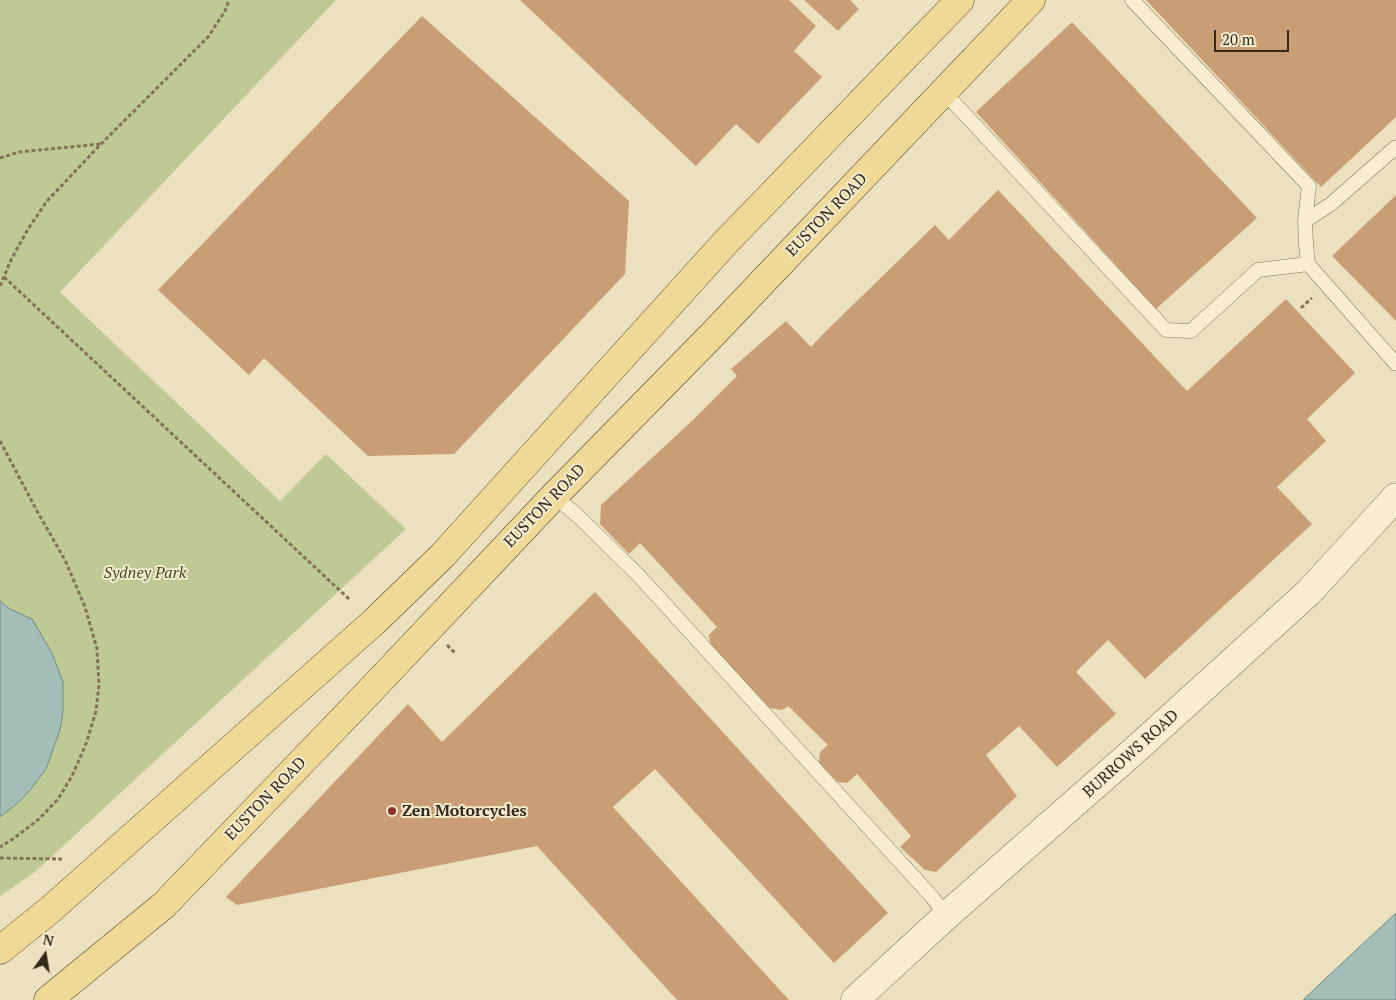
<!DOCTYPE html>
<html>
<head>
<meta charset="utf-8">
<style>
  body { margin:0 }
  #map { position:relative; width:1396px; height:1000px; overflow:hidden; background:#ece1be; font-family:"PT Serif",serif }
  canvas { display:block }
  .north { position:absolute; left:20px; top:930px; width:50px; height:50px; -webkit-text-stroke:4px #f4ebce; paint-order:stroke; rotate:13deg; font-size:14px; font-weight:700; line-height:20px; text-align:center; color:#33291c }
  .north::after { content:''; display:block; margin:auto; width:18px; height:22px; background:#33291c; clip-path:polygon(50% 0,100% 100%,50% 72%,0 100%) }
  .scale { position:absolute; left:1214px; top:30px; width:75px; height:22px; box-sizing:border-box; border:2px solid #33291c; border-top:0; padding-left:6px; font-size:15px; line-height:18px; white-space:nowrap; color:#33291c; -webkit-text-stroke:4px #f4ebce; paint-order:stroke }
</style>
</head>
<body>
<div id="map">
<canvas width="1396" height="1000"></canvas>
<div class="north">N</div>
<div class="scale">20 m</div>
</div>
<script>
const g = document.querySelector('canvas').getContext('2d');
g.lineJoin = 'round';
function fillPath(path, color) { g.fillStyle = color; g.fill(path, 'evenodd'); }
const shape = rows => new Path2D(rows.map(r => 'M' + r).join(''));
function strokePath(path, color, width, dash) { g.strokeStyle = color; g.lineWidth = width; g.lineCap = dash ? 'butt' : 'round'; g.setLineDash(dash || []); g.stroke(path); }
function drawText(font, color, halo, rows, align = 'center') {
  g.font = font + ' "PT Serif",serif'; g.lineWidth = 4; g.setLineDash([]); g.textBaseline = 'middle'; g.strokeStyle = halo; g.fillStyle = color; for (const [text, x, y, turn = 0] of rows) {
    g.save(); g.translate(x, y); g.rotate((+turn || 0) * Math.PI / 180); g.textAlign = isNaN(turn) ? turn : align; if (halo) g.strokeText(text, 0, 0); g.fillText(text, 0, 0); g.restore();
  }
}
fillPath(shape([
  [0,0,336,0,60,292,280,501,326,454,406,529,35,872,0,896]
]), '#bfc993');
const water = shape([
  [0,601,10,609,32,619,52,653,63,682,63,712,60,730,46,769,31,789,19,802,0,817,0,601],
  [1396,913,1396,1000,1303,1000,1325,979,1396,913]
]);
fillPath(water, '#a2beb7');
strokePath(water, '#6a8b85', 1);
fillPath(shape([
  [520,0,789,0,816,26,794,51,822,77,758,144,736,124,696,166],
  [804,0,850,0,859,9,838,31],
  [1146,0,1396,0,1396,117,1321,187],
  [422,16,629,201,625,274,454,454,368,456,264,358,249,375,158,290],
  [1072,22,1257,218,1156,309,976,112],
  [998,190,1187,391,1286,299,1355,373,1307,419,1326,441,1277,487,1312,524,1145,679,1108,640,1076,672,1116,714,1057,767,1019,726,986,755,1017,796,936,872,925,870,900,847,911,836,857,774,847,783,838,782,819,763,820,752,828,745,788,706,782,710,770,708,711,647,709,635,717,627,640,543,629,554,600,524,601,505,693,420,737,376,731,369,786,321,811,347,824,333,935,225,949,240],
  [1396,195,1396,321,1332,256],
  [595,592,888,913,834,963,655,769,613,807,789,1000,677,1000,537,846,237,905,226,897,408,704,442,742]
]), '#c99e75');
const service = shape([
  [1132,0,1309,186,1305,221,1306,244,1308,264,1396,364],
  [944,92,1166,330,1191,331,1258,270,1308,264],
  [1305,221,1331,204,1396,147],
  [554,496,578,516,639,576,933,898,946,916]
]);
const minor = shape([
  [855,1000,946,916,1135,750,1309,592,1396,497]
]);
const primary = shape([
  [0,950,51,909,375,621,443,555,725,243,960,0],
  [48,1000,164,905,369,692,554,496,712,335,1031,0]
]);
strokePath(service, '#837258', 15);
strokePath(minor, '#837258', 29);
strokePath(primary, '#51402c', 29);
strokePath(shape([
  [0,158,19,152,100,144],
  [4,277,349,599],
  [0,286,11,260,28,229,47,201,101,144,208,37,225,11,229,0],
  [1301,308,1312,298],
  [0,441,37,511,65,560,85,607,97,649,99,684,96,711,86,744,72,776,58,799,39,819,13,839,0,847],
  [447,645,456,654],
  [0,858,62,859]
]), '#837258', 3, [4, 2.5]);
strokePath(service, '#f7eed1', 14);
strokePath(minor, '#f7eed1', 28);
strokePath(primary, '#efd996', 28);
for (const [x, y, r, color] of [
  [392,811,5,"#90302a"]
]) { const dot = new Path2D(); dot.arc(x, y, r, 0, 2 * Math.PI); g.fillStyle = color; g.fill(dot); strokePath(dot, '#f4ebce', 2); }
drawText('16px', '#33291c', '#f4ebce', [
  ["EUSTON ROAD",827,215,-46],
  ["EUSTON ROAD",545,506,-46],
  ["BURROWS ROAD",1131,754,-42],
  ["EUSTON ROAD",266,799,-46]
]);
drawText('italic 16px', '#414f23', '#f4ebce', [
  ["Sydney Park",145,573]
]);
drawText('bold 16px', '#33291c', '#f4ebce', [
  ["Zen Motorcycles",402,811]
], 'left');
</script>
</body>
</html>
